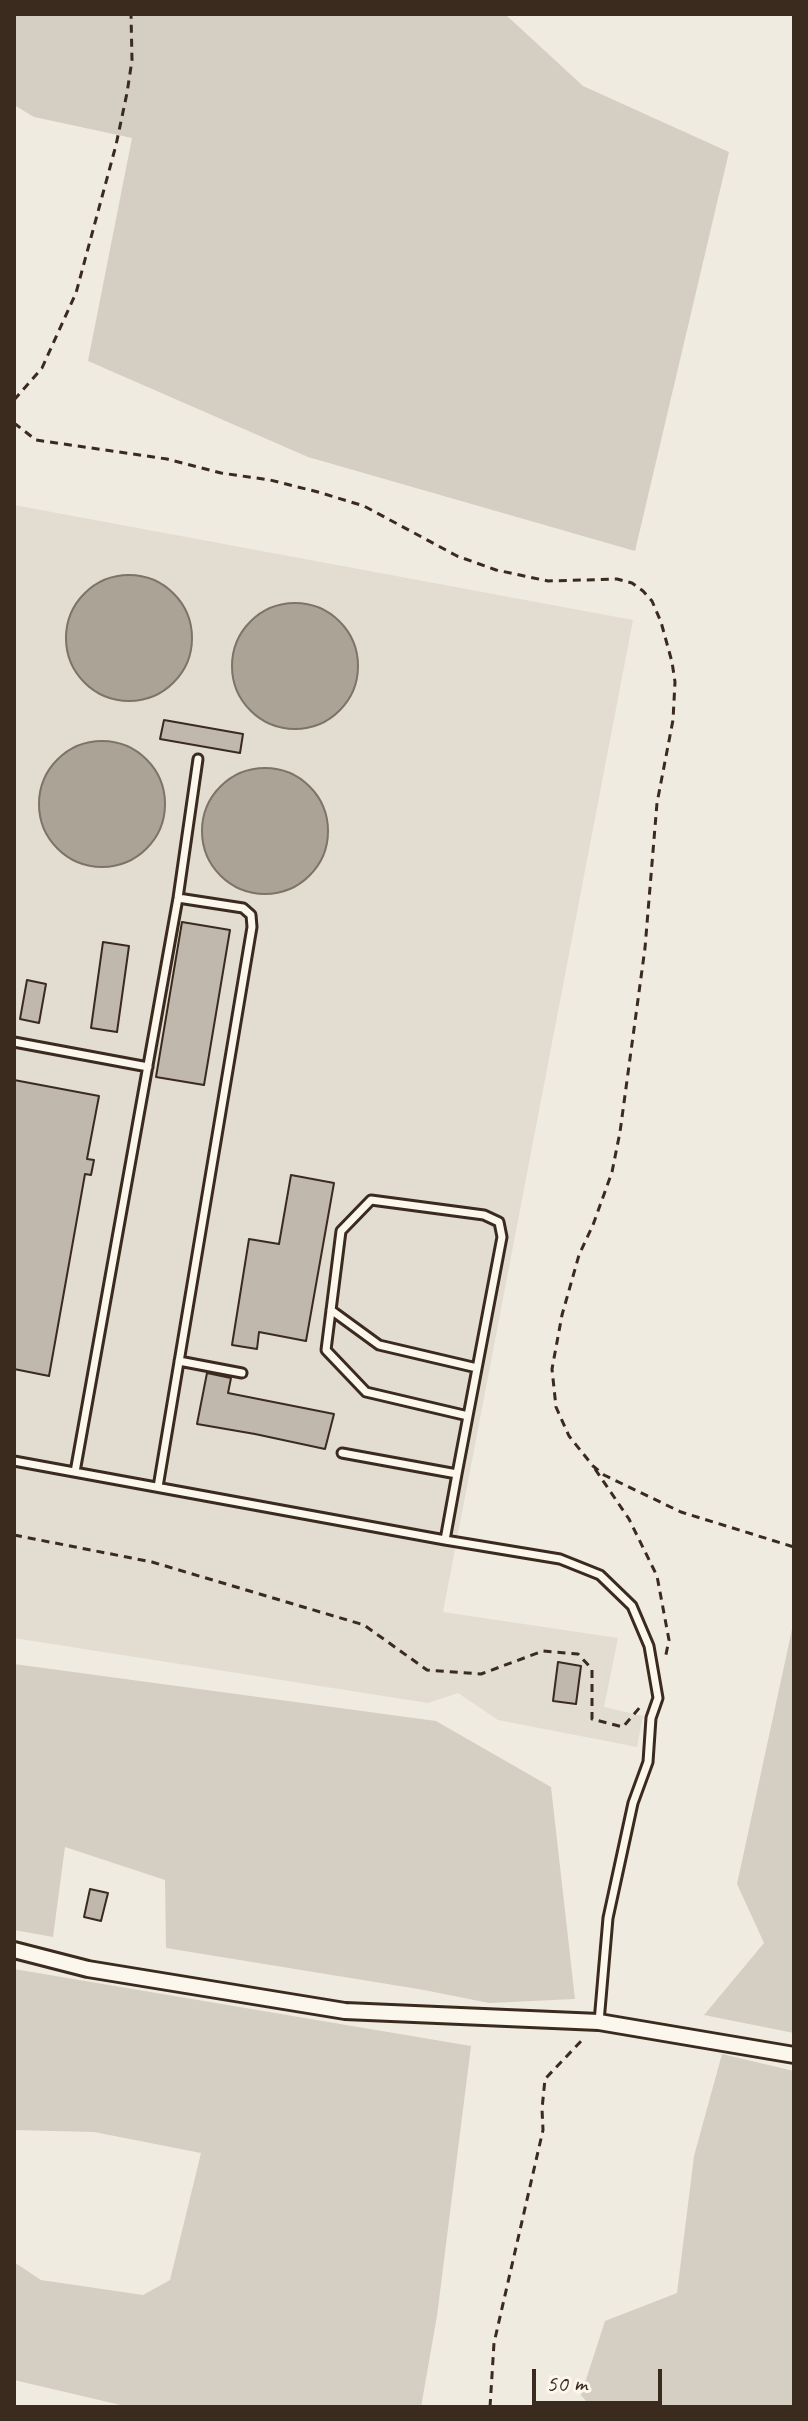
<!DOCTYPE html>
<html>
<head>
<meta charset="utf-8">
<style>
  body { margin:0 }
  #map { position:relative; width:808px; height:2421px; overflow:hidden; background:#f0ebe0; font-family:Caveat,sans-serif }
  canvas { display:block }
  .frame { position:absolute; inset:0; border:16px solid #3b2a1e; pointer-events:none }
  .scale { position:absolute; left:532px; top:2369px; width:130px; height:36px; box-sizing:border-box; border:4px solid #3b2a1e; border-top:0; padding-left:10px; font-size:24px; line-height:28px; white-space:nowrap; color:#3b2a1e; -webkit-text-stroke:6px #fbf7ec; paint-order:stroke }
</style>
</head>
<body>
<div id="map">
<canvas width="808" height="2421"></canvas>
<div class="frame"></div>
<div class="scale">50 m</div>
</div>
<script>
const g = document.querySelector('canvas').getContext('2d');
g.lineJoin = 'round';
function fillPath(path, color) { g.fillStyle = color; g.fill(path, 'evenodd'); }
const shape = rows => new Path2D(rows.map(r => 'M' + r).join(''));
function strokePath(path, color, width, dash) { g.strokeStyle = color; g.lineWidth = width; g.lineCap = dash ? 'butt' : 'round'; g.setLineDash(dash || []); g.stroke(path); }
fillPath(shape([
  [14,505,633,620,443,1612,618,1638,604,1707,643,1716,637,1747,498,1720,458,1693,428,1703,14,1638]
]), '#e2dcd1');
fillPath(shape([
  [14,14,505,14,583,86,729,152,635,551,308,457,88,361,132,138,34,117,14,105],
  [794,1620,794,2033,704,2015,764,1943,737,1884],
  [14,1664,436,1721,551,1787,575,1999,489,2003,424,1990,166,1948,165,1880,65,1847,53,1937,14,1930],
  [14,1969,471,2046,437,2316,421,2407,129,2407,14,2380,14,2262,41,2280,143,2295,170,2280,201,2153,94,2132,14,2130],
  [722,2054,794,2071,794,2407,591,2407,581,2395,605,2321,677,2293,694,2156]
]), '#d5cec3');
const water = shape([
  '66 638a63 63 0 1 1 126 0a63 63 0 1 1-126 0Z',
  '232 666a63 63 0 1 1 126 0a63 63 0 1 1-126 0Z',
  '39 804a63 63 0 1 1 126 0a63 63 0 1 1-126 0Z',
  '202 831a63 63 0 1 1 126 0a63 63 0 1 1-126 0Z'
]);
fillPath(water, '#aca397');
strokePath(water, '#7f7367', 2);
const building = shape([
  [164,720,243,734,240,753,160,739,164,720],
  [182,922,230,930,204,1085,156,1077,182,922],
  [103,942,129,946,117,1032,91,1028,103,942],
  [27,980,46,984,39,1023,20,1019,27,980],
  [14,1080,99,1096,87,1159,94,1160,91,1175,85,1174,49,1376,14,1369,14,1080],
  [291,1175,334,1183,306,1341,259,1332,257,1349,232,1345,249,1239,279,1244,291,1175],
  [207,1373,231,1378,228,1393,334,1414,325,1449,255,1434,197,1424,207,1373],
  [558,1662,581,1666,576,1704,553,1701,558,1662],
  [90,1889,108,1893,101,1921,84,1917,90,1889]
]);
fillPath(building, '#c0b8ad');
strokePath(building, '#3b2a1e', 2);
const lane = shape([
  [14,1042,148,1067],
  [331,1310,379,1345,477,1368],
  [179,1361,242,1373],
  [342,1453,457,1474],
  [14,1461,445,1540,457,1474,468,1416,502,1237,499,1222,484,1215,371,1200,341,1231,326,1350,366,1392,468,1416],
  [75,1472,178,898,198,759],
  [158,1487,252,927,251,915,243,908,178,898],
  [445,1540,560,1559,600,1575,632,1606,649,1646,658,1698,651,1718,648,1762,633,1803,608,1918,599,2022]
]);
const street = shape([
  [14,1950,88,1969,345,2011,599,2022,794,2055]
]);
strokePath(lane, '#3b2a1e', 13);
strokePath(street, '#3b2a1e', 20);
strokePath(shape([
  [14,400,42,368,76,293,116,145,127,93,132,60,131,14],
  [14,423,36,440,167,459,221,473,270,480,318,492,364,506,457,556,496,570,548,581,617,579,632,583,643,591,652,601,661,622,672,662,675,682,673,720,657,803,645,948,620,1132,612,1172,593,1225,579,1255,562,1315,552,1369,556,1407,569,1436,593,1466,604,1475,681,1512,794,1547],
  [595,1469,629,1519,657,1576,669,1640,665,1659],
  [14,1535,152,1562,364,1625,427,1670,481,1674,543,1651,578,1654,592,1669,592,1719,623,1727,641,1706],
  [490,2407,494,2343,543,2130,542,2109,545,2079,585,2037]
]), '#3b2a1e', 3, [8, 6]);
strokePath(lane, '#fbf7ec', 7);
strokePath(street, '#fbf7ec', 14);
</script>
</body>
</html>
